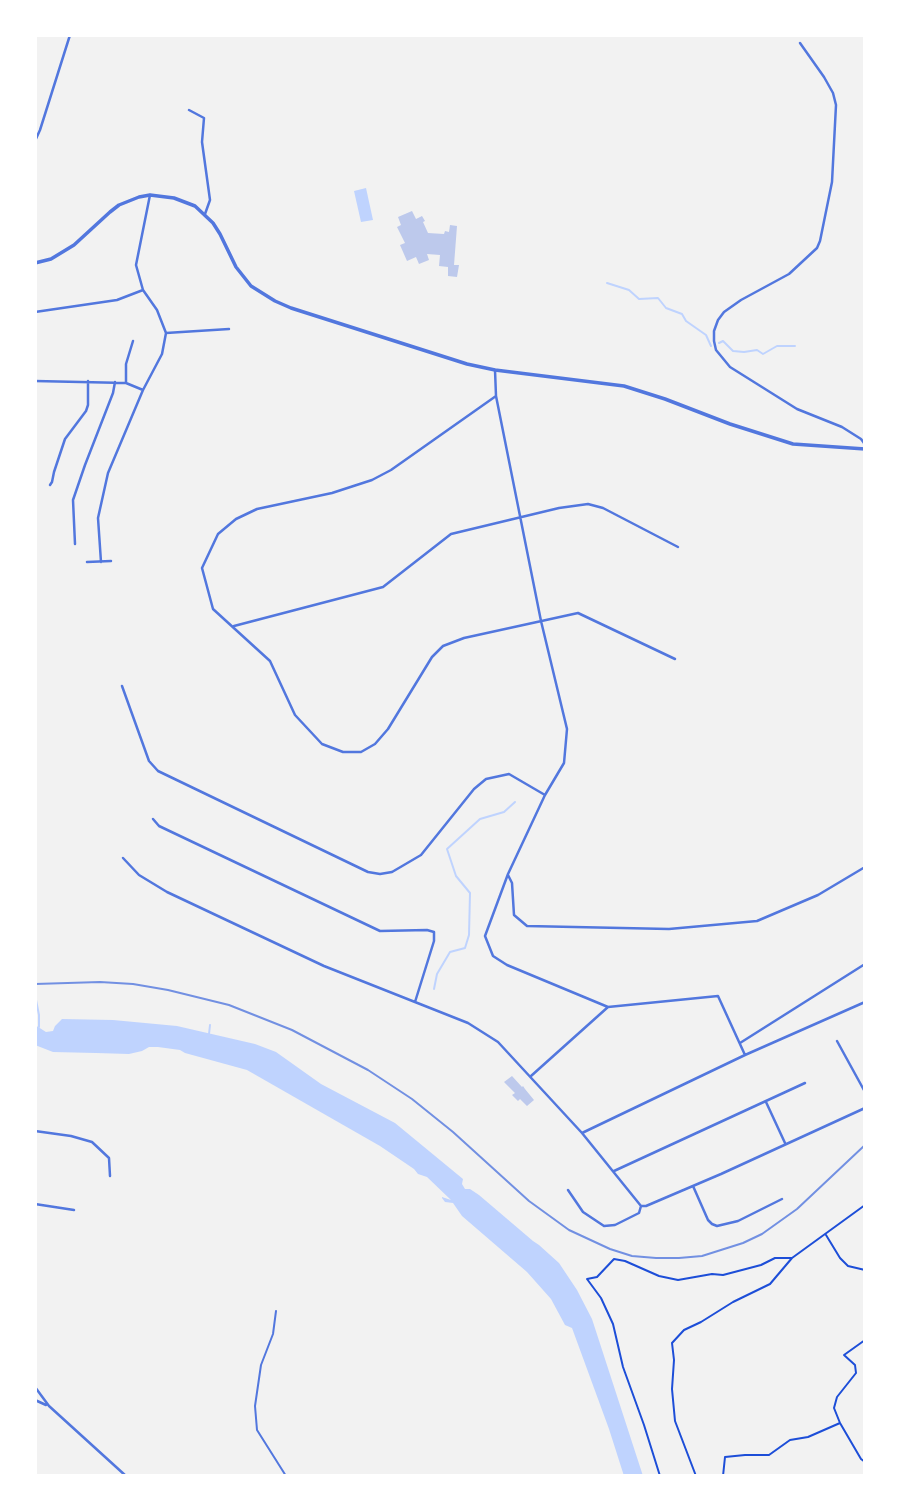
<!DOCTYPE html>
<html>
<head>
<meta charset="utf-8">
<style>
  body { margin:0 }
  #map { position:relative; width:900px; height:1511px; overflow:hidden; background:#f2f2f2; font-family:"Golos Text",sans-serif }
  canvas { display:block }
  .frame { position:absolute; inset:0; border:37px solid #fff; pointer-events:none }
</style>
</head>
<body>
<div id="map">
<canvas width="900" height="1511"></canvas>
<div class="frame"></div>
</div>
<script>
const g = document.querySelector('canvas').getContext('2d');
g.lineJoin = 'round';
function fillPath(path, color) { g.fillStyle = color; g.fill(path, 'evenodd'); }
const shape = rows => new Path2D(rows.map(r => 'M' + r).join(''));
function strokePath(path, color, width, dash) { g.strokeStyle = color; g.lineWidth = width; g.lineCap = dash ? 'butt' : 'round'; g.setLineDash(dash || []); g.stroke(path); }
fillPath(shape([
  [366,188,373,220,361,222,354,191],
  [62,1019,113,1020,177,1026,255,1044,276,1052,321,1084,395,1123,463,1179,462,1184,465,1189,470,1189,479,1195,533,1241,539,1245,559,1263,577,1290,592,1319,643,1476,624,1476,609,1429,572,1328,565,1325,551,1299,527,1272,462,1216,453,1203,445,1202,442,1198,442,1197,451,1200,427,1177,418,1174,414,1169,380,1146,247,1070,185,1053,180,1050,158,1047,149,1047,142,1051,129,1054,96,1053,53,1052,35,1045,35,1025,46,1032,53,1031,55,1026]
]), '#bfd3fe');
strokePath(shape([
  [607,283,629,290,639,299,658,298,666,308,682,314,686,321,706,335,711,346],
  [719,343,723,341,733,351,744,352,757,350,763,354,777,346,795,346],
  [35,951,36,954,35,969],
  [434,989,437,974,450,952,465,948,469,935,470,893,456,876,447,849,480,819,504,812,515,802],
  [35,995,39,1015,39,1027],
  [209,1034,210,1025]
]), '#bfd3fe', 2);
fillPath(shape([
  [412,211,416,219,422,216,425,221,423,222,428,233,444,234,445,231,449,232,450,225,457,226,454,265,459,265,457,277,448,276,448,267,439,266,440,255,427,254,429,260,419,264,416,257,407,261,400,245,405,243,397,227,401,225,398,217],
  [512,1076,522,1087,523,1086,525,1089,534,1100,527,1106,520,1099,518,1101,512,1095,515,1093,504,1082]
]), '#bdc9ec');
strokePath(shape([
  [826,1235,840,1258,848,1266,865,1270],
  [865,1340,844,1355,855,1365,856,1373,837,1397,834,1408,840,1423,861,1459,865,1462],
  [660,1476,644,1425,623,1367,613,1324,601,1298,587,1279,597,1277,614,1259,625,1261,659,1276,678,1280,712,1274,723,1275,761,1265,775,1258,792,1258],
  [696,1476,675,1421,672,1389,674,1360,672,1343,684,1330,701,1322,733,1302,770,1284,792,1258,865,1205],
  [723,1476,725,1457,745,1455,769,1455,790,1440,808,1437,840,1423]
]), '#1d4ed8', 2);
strokePath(shape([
  [276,1311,273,1334,261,1365,255,1406,257,1430,286,1476]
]), '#5277de', 2);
strokePath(shape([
  [800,43,824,77,833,93,836,105,832,182,820,241,817,248,789,274,741,300,724,312,718,320,714,331,714,341,716,350,730,367,797,409,842,427,861,439,864,443,865,449],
  [189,110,204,118,202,142,210,200,205,214],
  [35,141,40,130,70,35],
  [150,195,136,265,143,290,157,310,166,333,229,329],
  [35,312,117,300,143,290],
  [495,370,496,396,541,621,567,729,564,763,545,795,508,874,485,936,493,956,507,965,608,1007,718,996,745,1055],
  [35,381,126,383,143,390,162,354,166,333],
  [126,383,126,364,133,341],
  [496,396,391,470,372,480,332,493,257,509,236,519,218,534,202,568,213,609,270,661,295,715,322,744,343,752,361,752,375,744,388,729,432,657,443,646,464,638,578,613,675,659],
  [50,485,52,482,54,472,65,439,86,411,88,405,88,381],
  [75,544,73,500,85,465,113,393,115,382],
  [87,562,111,561],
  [101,562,98,518,108,473,143,390],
  [234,626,383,587,451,534,559,508,588,504,603,508,678,547],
  [122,686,149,761,158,771,368,872,380,874,392,872,421,855,474,789,486,779,509,774,545,795],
  [153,819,159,826,380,931,427,930,434,932,434,941,415,1002],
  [123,858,139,875,167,892,324,966,468,1023,498,1042,582,1133,641,1206],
  [508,875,512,883,514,915,527,926,669,929,757,921,818,895,865,867],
  [837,1041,865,1092],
  [740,1043,865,964],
  [531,1076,608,1007],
  [766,1102,785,1143],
  [35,1131,71,1136,92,1142,109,1158,110,1176],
  [582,1133,745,1055,865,1002],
  [614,1171,805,1083],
  [693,1186,708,1220,712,1224,717,1226,738,1221,782,1199],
  [568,1190,583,1212,604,1226,615,1225,639,1213,641,1206],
  [35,1204,74,1210],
  [641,1206,646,1206,721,1174,865,1108],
  [35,1387,49,1406,126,1476],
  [35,1400,46,1405]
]), '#5277de', 2.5);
strokePath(shape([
  [35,263,51,259,74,245,110,212,119,205,139,197,150,195,174,198,195,206,213,223,220,234,236,267,251,286,275,301,291,308,467,364,495,370,624,386,665,399,730,424,793,444,865,449]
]), '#5277de', 3.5);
strokePath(shape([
  [35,984,100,982,133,984,168,990,229,1005,292,1030,368,1070,412,1099,453,1132,529,1201,569,1230,610,1249,632,1256,656,1258,679,1258,702,1256,743,1243,762,1234,797,1209,865,1145]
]), '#7290e2', 2);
</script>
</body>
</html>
